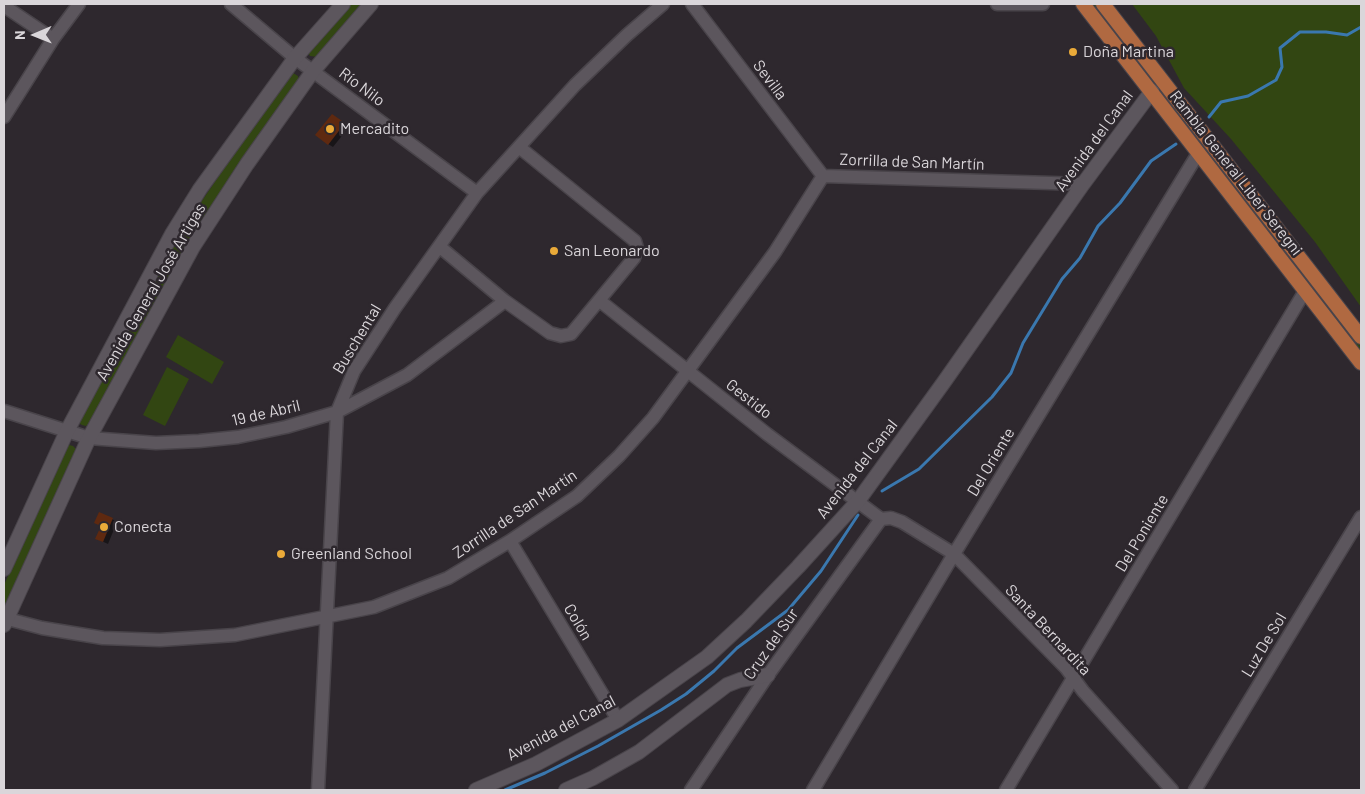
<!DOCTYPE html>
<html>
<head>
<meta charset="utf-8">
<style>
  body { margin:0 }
  #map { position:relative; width:1365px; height:794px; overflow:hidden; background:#2e282e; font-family:Barlow,sans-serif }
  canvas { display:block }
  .frame { position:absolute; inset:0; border:5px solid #dad6da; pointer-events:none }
  .north { position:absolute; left:10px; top:10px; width:50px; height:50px; -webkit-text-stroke:4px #2e282e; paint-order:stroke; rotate:269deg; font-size:14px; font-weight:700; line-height:20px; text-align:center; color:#dad6da }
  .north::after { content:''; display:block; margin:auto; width:18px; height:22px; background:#dad6da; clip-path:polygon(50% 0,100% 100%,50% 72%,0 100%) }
</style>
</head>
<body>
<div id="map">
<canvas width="1365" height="794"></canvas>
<div class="frame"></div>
<div class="north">N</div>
</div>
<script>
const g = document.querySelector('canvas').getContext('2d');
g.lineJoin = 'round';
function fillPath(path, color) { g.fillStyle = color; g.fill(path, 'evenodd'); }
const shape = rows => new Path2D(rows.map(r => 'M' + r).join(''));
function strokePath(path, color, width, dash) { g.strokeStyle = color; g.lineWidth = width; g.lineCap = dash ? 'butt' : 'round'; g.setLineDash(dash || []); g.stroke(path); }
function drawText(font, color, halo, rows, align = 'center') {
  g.font = font + ' Barlow,sans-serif'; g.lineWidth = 5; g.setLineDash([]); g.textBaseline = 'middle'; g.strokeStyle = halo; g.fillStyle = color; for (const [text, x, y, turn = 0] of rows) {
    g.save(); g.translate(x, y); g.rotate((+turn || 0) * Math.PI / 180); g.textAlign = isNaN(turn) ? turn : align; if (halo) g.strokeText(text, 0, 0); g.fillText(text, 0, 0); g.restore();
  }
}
fillPath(shape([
  [348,4,363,4,318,57,310,56,308,53],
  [1091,4,1096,4,1338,317,1361,347,1361,353],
  [1132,4,1361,4,1361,307,1315,242,1231,139,1184,88,1156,36],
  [293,73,298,76,299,81,186,243,91,422,86,426,82,425,79,423,177,237,289,74],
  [178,335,224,362,212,384,166,357],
  [167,367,189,379,165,426,143,415],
  [69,445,73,446,76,449,76,454,7,604,4,608,4,585,65,448]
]), '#324612');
fillPath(shape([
  [337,118,349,127,333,147,328,144],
  [112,519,117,522,108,544,97,539,102,525]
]), '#0007');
strokePath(shape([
  [1209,117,1221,102,1248,96,1276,80,1282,67,1280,48,1300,32,1326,32,1347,35,1361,27],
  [882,491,919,469,992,397,1011,373,1023,343,1062,279,1080,258,1098,226,1120,203,1151,161,1176,144],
  [505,790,545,773,598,746,661,710,686,694,714,671,737,648,788,610,821,571,858,515]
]), '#3a78af', 3);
fillPath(shape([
  [332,114,345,123,328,145,315,135],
  [99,512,113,518,103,542,95,539,101,526,94,523]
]), '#5e2910');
const minor = shape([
  [231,4,295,58,477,193],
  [692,4,823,176],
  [997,4,1043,4],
  [4,6,53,39],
  [4,117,53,39,79,4],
  [823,176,1083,184],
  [440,247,505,301,550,333,561,336,571,334,634,258,637,248,635,241,519,147],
  [600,301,767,434,881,519],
  [4,411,89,438,156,443,199,441,238,437,286,427,337,412,407,375,505,301],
  [881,519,891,518,902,522,954,554,1066,668,1083,691,1172,790],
  [510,541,618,720],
  [4,618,42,628,103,638,160,640,235,635,374,607,448,578,510,541,577,496,619,456,653,418,775,252,823,176],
  [318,790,337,412,354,371,395,308,477,193,575,85,627,35,663,4],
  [691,790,768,675,881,519],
  [813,790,954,554,1199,152],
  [1006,790,1305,291],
  [1195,790,1361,517]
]);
const tertiary = shape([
  [4,569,67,431,172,234,200,189,295,58,343,4],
  [4,625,89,438,193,247,247,164,313,71,371,4],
  [476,790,536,764,618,720,707,657,746,621,798,567,858,501,944,382,1083,184,1152,91],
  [566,790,593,778,639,752,727,685,740,680,768,675]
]);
const primary = shape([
  [1083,4,1361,363],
  [1103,4,1361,337]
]);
strokePath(minor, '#49444a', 15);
strokePath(tertiary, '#49444a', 16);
strokePath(primary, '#49444a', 16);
strokePath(minor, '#5c565d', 12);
strokePath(tertiary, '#5c565d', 14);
strokePath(primary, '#b06941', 14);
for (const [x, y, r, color] of [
  [1073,52,5,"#eaaa39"],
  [330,129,5,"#eaaa39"],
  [554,251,5,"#eaaa39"],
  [104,527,5,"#eaaa39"],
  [281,554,5,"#eaaa39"]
]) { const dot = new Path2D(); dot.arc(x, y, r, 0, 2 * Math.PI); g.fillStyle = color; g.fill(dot); strokePath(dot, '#2e282e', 2); }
drawText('16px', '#dad6da', '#2e282e', [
  ["Doña Martina",1083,52],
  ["Mercadito",340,129],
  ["San Leonardo",564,251],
  ["Conecta",114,527],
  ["Greenland School",291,554]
], 'left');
drawText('16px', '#dad6da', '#2e282e', [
  ["Sevilla",770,80,53],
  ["Río Nilo",362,87,37],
  ["Avenida del Canal",1094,141,-54],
  ["Zorrilla de San Martín",912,162,2],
  ["Rambla General Liber Seregni",1236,173,52],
  ["Avenida General José Artigas",151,292,-60],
  ["Buschental",357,339,-59],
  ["Gestido",749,399,38],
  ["19 de Abril",266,413,-13],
  ["Del Oriente",991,462,-59],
  ["Avenida del Canal",857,469,-52],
  ["Zorrilla de San Martín",515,514,-34],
  ["Del Poniente",1142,533,-59],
  ["Colón",578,622,59],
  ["Santa Bernardita",1048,630,47],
  ["Cruz del Sur",771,644,-55],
  ["Luz De Sol",1264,645,-59],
  ["Avenida del Canal",561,728,-28]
]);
</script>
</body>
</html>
